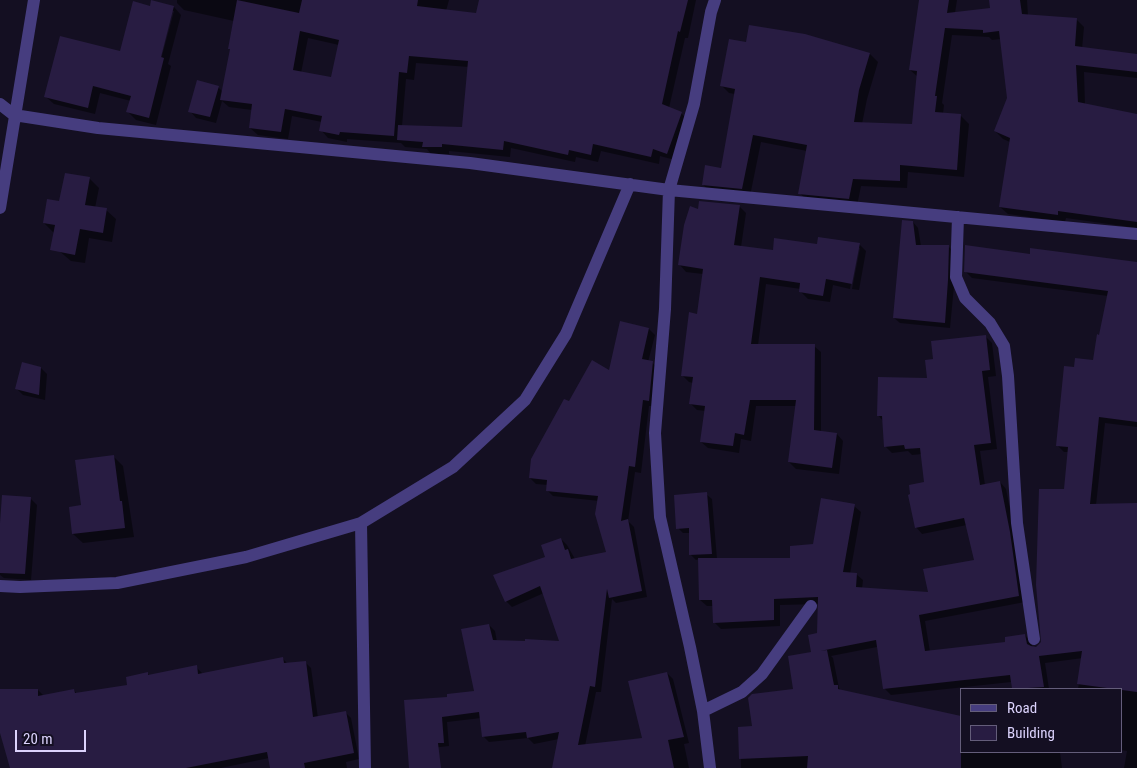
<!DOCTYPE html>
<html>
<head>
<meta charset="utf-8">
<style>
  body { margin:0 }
  #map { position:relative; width:1137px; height:768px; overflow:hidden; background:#140f22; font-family:"Roboto Condensed",sans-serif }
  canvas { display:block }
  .legend { position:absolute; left:960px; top:688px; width:162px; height:65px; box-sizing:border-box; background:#140f22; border:1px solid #645d7a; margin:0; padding:6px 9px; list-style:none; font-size:15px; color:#dcd3fd }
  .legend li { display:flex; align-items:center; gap:10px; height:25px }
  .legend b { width:25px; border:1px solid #645d7a }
  .scale { position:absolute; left:15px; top:730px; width:71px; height:22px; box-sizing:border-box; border:2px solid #dcd3fd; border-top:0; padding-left:6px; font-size:15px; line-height:18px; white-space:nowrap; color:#dcd3fd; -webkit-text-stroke:4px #140f22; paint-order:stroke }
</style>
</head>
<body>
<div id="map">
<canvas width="1137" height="768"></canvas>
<ul class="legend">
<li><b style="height:6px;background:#463d7f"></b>Road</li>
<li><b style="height:14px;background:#281c42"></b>Building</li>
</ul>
<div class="scale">20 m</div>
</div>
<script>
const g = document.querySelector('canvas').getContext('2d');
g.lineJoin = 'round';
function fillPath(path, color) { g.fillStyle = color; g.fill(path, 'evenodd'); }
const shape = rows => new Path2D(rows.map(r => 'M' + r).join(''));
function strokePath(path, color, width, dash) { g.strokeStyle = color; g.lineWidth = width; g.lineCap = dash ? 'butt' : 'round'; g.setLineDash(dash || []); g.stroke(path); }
fillPath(shape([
  [177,0,449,0,446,11,477,14,481,0,696,0,688,38,685,38,669,108,681,113,688,120,675,160,660,156,659,164,601,151,598,162,576,157,575,162,511,148,510,157,449,151,449,154,431,154,427,149,405,147,401,143,347,139,347,142,328,138,321,130,322,122,292,116,288,139,258,135,250,128,252,110,229,107,222,101,216,123,196,118,190,111,218,87,223,92,231,50,234,21,184,10,177,3],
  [308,38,339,45,332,79,301,73],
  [416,63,469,67,463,128,402,126,406,79,414,80],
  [920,0,957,0,955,13,992,9,991,0,1027,0,1028,16,1076,19,1084,27,1082,49,1137,55,1137,78,1084,72,1085,105,1137,116,1137,228,1066,218,1065,222,1008,214,1000,207,1010,142,1003,139,995,131,1009,98,1001,39,992,40,989,37,952,35,942,103,944,105,943,114,961,116,969,124,964,177,908,172,907,188,861,186,857,206,807,201,800,193,807,151,761,142,750,196,711,192,703,185,722,169,735,94,729,93,721,85,747,44,805,35,870,54,878,62,867,99,862,124,914,125,918,77,910,70],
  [152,2,174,7,181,15,168,64,171,66,156,125,136,120,128,112,131,101,100,93,95,114,54,104,46,97,120,52,151,7],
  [172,11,174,11,160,63,158,63],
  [89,178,99,188,95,208,106,210,116,219,112,242,89,238,85,263,71,261,52,245,54,233,44,223],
  [739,206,746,213,741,247,774,251,818,245,859,244,866,251,859,290,852,289,860,248,857,248,850,289,833,285,830,302,808,299,801,292,801,289,766,284,758,345,814,346,821,352,821,432,837,434,843,441,839,474,796,469,789,462,797,406,756,406,751,441,741,439,739,453,708,448,701,442,706,411,697,410,690,403,693,383,689,382,682,375,698,315,703,274,686,272,680,265,699,210],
  [913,222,918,228,921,246,948,246,954,252,954,286,950,328,900,323,894,318],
  [1031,255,1137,264,1137,427,1105,423,1096,505,1137,504,1137,768,1124,768,1127,751,1121,750,1121,689,1078,689,1083,658,1045,663,1049,689,1012,689,1011,682,891,695,885,689,877,647,831,656,833,658,839,688,842,692,961,752,1060,752,1062,768,741,768,740,728,753,727,795,690,813,653,818,634,819,604,780,605,780,626,721,629,714,622,714,606,707,606,700,600,699,559,696,560,690,554,690,533,683,533,678,528,706,494,712,499,717,559,792,560,814,545,854,506,861,512,850,574,856,574,863,580,862,589,929,594,975,561,967,525,922,534,916,527,926,483,922,454,912,455,908,451,892,453,885,446,883,421,878,415,928,379,935,360,986,337,992,343,996,376,988,377,997,449,980,451,985,485,1000,482,1006,489,1016,539,1025,602,925,621,930,652,1007,643,1025,635,1031,642,1033,648,1036,648,1043,643,1065,491,1069,452,1064,452,1057,445,1075,369,1094,362,1108,296,972,278,966,272],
  [621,322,649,329,655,335,648,362,652,362,658,369,655,406,649,406,641,473,635,472,628,521,634,527,647,597,616,603,612,599,601,692,596,692,585,746,643,739,667,673,673,679,689,743,684,744,689,768,578,768,559,739,534,744,528,738,489,742,483,736,481,718,447,722,449,746,414,750,448,698,475,692,489,625,495,631,497,642,561,642,544,593,512,607,506,601,547,558,561,539,567,545,575,559,608,553,599,501,553,496,547,490,548,485,536,484,530,478,569,403,610,372],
  [41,368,47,374,45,400,23,395,16,388],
  [113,456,123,466,134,537,83,543,73,534,83,506],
  [31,499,37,505,31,580,4,578,0,575,0,539],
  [283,659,288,664,305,662,311,668,318,718,345,712,351,718,359,759,346,762,347,768,271,768,269,758,221,768,11,768,0,729,0,690,38,690,44,696,74,690,77,694,129,686,147,673,150,676,196,667,203,674]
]), '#0007');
fillPath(shape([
  [151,0,174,6,161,57,164,58,149,118,126,112,131,96,93,86,88,108,44,97,60,36,120,51,133,1,150,6],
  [237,0,299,13,302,0,418,0,417,6,476,13,479,0,688,0,680,32,678,31,662,104,682,112,667,154,653,149,651,157,593,144,591,155,569,150,568,155,504,141,503,150,442,144,442,147,422,147,423,142,397,140,398,125,462,127,468,61,409,56,407,73,399,72,394,136,340,132,339,135,319,131,322,116,285,109,281,132,249,128,252,104,220,100,230,49,228,49],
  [300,31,339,40,331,77,293,70],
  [919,0,949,0,947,13,990,8,989,0,1020,0,1022,14,1077,18,1075,46,1137,54,1137,72,1076,65,1078,102,1137,114,1137,222,1058,211,1058,215,999,207,1010,138,994,131,1007,98,999,31,983,33,983,30,945,28,935,96,937,96,935,112,961,114,957,170,900,165,900,181,853,179,849,199,798,194,807,145,753,135,742,189,702,185,705,165,721,168,735,89,720,86,729,39,746,42,749,25,805,34,870,53,859,90,854,122,912,124,917,71,909,70],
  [197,80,219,86,210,117,188,112],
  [65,173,90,177,85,205,107,208,103,233,80,229,75,255,50,250,55,225,43,223,47,199,59,201],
  [699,201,740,205,734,245,773,250,774,238,817,244,818,237,860,243,852,284,826,279,823,296,799,292,800,283,760,277,751,344,815,344,814,430,837,433,832,468,788,462,796,400,750,400,744,435,735,433,733,446,700,442,705,406,689,404,693,377,681,376,689,312,697,314,703,269,678,265,684,225,690,206,698,209],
  [902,220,913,221,916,245,949,245,948,280,945,323,893,318],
  [965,245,1030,254,1030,248,1137,262,1137,422,1099,417,1090,504,1137,503,1137,692,1077,684,1082,651,1039,656,1044,687,1012,689,1010,675,883,689,876,640,820,651,827,650,834,685,838,685,838,689,961,716,961,768,807,768,808,756,739,759,738,727,752,726,748,698,752,694,793,689,788,656,811,652,808,635,817,633,818,597,774,599,774,620,713,623,712,600,699,600,698,558,790,558,790,546,813,544,821,498,855,504,843,572,857,573,856,587,928,592,923,569,974,560,964,518,915,528,908,495,910,494,909,485,924,482,920,448,905,449,904,445,884,447,882,416,877,416,878,377,927,378,925,360,933,359,931,341,986,335,990,370,982,371,991,443,974,445,980,485,1000,481,1010,532,1019,596,919,615,925,651,1005,642,1005,637,1025,634,1027,644,1031,646,1036,647,1041,642,1036,585,1039,489,1064,489,1068,447,1056,446,1064,366,1074,367,1075,358,1093,360,1097,334,1099,335,1108,291,964,272],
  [620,321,649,328,642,359,653,361,649,401,643,400,635,467,629,466,621,521,628,519,642,591,609,598,607,589,595,687,590,686,578,745,642,738,628,681,667,672,684,737,668,740,674,768,552,768,559,732,527,738,526,732,482,737,479,712,442,717,444,743,438,743,441,768,409,768,404,700,447,697,447,694,474,691,461,629,489,624,493,640,525,641,525,639,559,641,540,586,505,602,493,575,545,557,541,545,561,538,565,550,568,549,571,559,606,552,595,514,598,496,546,491,547,480,529,478,531,459,564,399,569,401,592,360,609,370],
  [22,362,41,367,39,395,15,389],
  [114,455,120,501,122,501,125,528,72,534,69,507,81,505,75,460],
  [707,492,712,554,689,555,689,528,676,529,674,495],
  [2,495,31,497,25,574,0,573,0,523],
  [283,657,284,663,306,661,313,717,346,711,354,753,304,763,305,768,270,768,267,752,186,768,10,768,0,733,0,689,38,689,38,696,74,689,75,693,127,685,126,677,148,672,148,675,197,665,198,674]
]), '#281c42');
strokePath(shape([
  [0,104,14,115,98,128,470,163,669,190,1137,234],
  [0,208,34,0],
  [958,217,956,277,965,298,990,323,1004,346,1008,376,1017,523,1034,639],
  [361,523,365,768],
  [0,586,20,587,117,583,246,557,361,523,453,467,525,400,566,334,630,184],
  [703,711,742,692,762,674,811,606],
  [710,768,703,711,690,647,660,517,655,433,665,309,669,190,694,104,711,12,715,0]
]), '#463d7f', 12);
</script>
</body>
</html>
